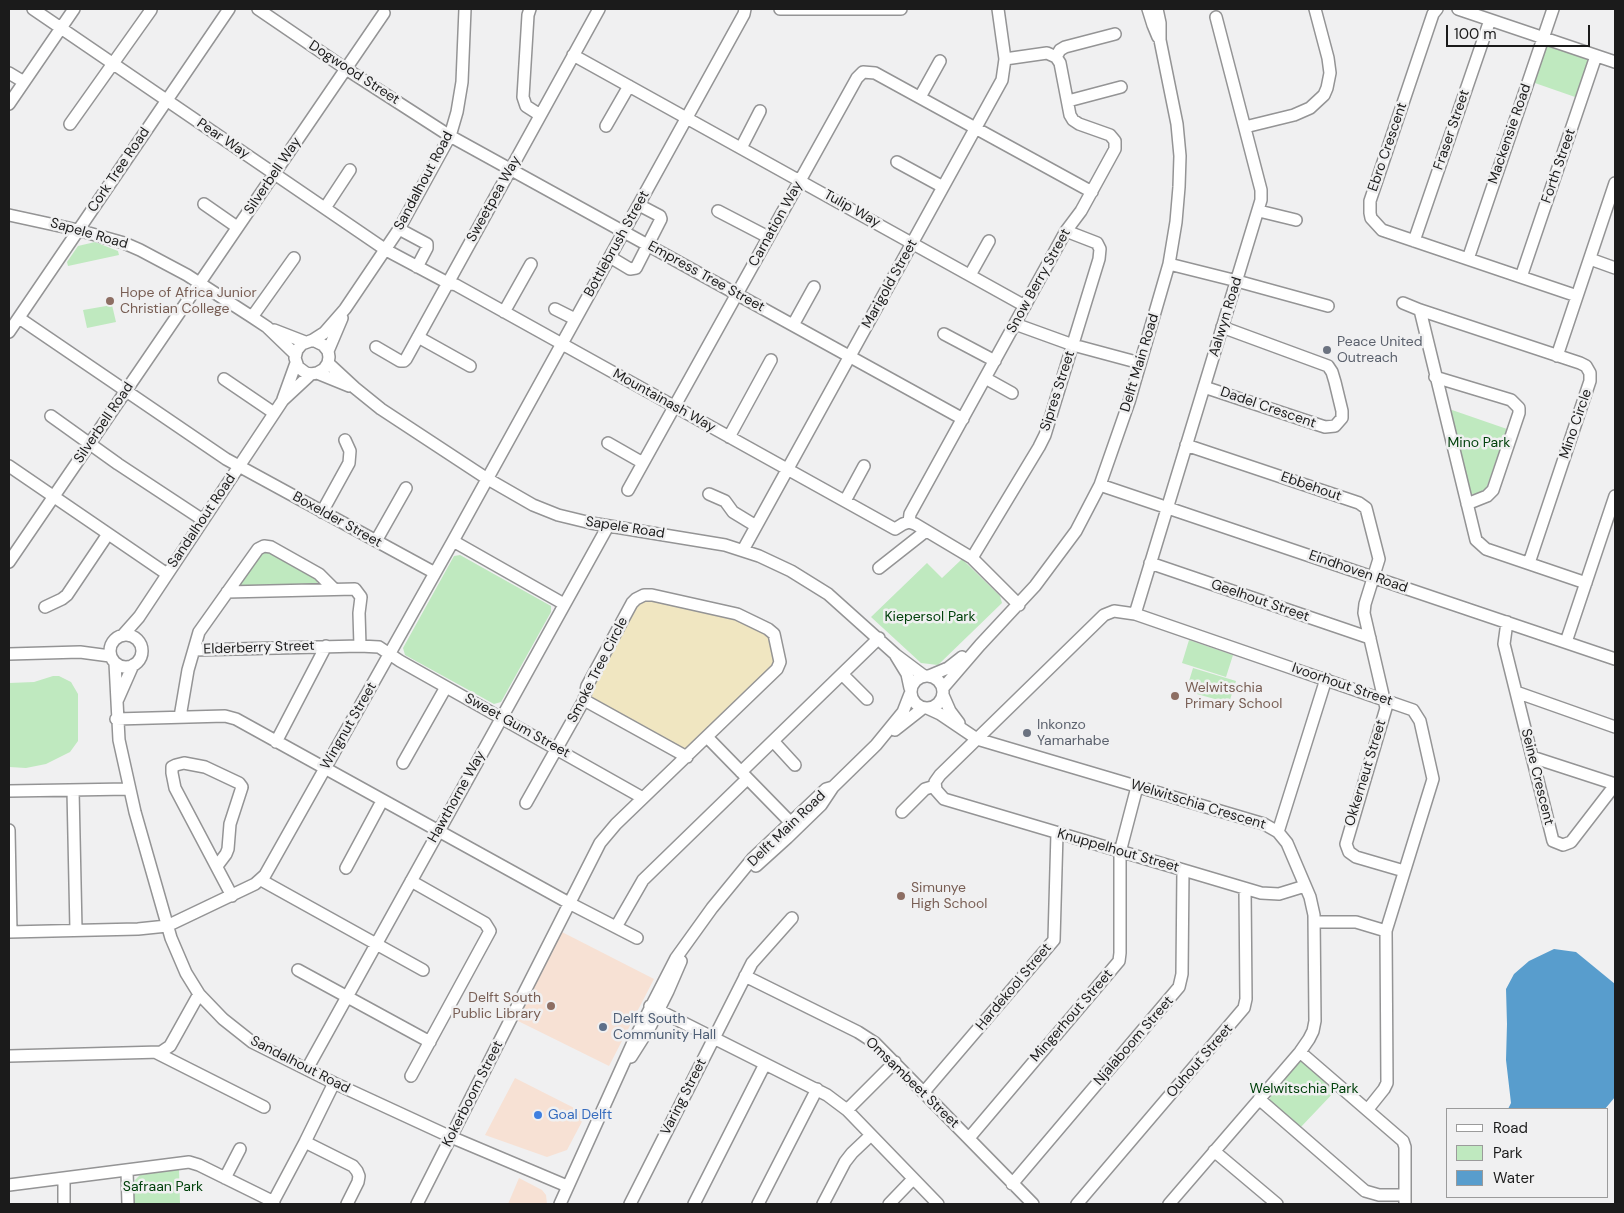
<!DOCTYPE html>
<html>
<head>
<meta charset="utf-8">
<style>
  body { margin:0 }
  #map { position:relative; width:1624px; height:1213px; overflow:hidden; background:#f0f0f1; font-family:"DM Sans",sans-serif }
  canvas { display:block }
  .frame { position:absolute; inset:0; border:10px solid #1b1b1b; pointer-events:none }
  .legend { position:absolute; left:1446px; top:1108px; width:162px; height:90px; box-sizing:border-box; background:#f0f0f1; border:1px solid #9b9b9b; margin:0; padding:6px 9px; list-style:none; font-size:15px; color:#1b1b1b }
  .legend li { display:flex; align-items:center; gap:10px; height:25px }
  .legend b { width:25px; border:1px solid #9b9b9b }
  .scale { position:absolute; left:1446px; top:25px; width:144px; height:22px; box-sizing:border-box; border:2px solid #1b1b1b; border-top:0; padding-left:6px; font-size:15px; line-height:18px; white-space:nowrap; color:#1b1b1b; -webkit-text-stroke:4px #f0f0f1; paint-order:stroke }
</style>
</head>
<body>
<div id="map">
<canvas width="1624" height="1213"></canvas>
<div class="frame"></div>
<ul class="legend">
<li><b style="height:6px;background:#fff"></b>Road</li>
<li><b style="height:14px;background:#bfe9bf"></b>Park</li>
<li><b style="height:14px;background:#589dcd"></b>Water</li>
</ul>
<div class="scale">100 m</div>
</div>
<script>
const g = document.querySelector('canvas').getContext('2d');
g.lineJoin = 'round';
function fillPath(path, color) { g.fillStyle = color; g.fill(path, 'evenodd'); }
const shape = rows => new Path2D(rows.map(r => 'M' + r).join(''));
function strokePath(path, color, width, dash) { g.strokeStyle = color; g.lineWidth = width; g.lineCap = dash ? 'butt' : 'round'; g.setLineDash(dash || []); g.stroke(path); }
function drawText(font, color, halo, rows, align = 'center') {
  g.font = font + ' "DM Sans",sans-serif'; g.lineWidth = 5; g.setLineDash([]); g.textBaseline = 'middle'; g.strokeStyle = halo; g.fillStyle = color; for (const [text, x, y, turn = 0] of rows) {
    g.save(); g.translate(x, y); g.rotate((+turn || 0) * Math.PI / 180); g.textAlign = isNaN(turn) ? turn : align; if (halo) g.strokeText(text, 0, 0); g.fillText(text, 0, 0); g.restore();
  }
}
fillPath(shape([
  [562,932,654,979,609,1066,516,1020],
  [515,1078,586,1114,567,1150,547,1157,485,1135],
  [519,1178,542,1190,546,1195,547,1204,508,1204]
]), '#f7e1d4');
fillPath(shape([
  [1550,44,1588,58,1589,60,1578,98,1532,82,1545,46],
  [95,242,118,251,119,255,68,266,67,262,78,246],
  [112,305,116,322,87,328,83,310],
  [1452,410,1507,429,1486,489,1483,492,1475,495,1470,493,1449,413],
  [266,549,318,580,317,584,315,585,241,587,239,585,258,552],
  [460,555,551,606,551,612,501,702,494,704,405,655,403,648,454,556],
  [962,559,1000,596,1002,603,938,665,921,663,871,617,927,563,942,578],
  [1189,640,1233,655,1226,677,1182,663],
  [1193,668,1236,681,1229,703,1186,691],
  [53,676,59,676,71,682,78,694,78,741,70,752,46,764,26,768,9,767,9,683,34,682],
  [1301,1061,1305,1061,1338,1088,1299,1129,1270,1102,1269,1100,1272,1094,1298,1063],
  [179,1169,180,1204,134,1204,133,1182,141,1174]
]), '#bfe9bf');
fillPath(shape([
  [644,599,736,617,768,633,775,663,688,749,683,750,590,698,589,688,635,605]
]), '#f0e6c1');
fillPath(shape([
  [1554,949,1576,952,1615,984,1615,1097,1605,1109,1508,1109,1511,1103,1506,1060,1507,1024,1506,989,1514,974,1529,961]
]), '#589dcd');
const minor = shape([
  [33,9,386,250,448,283,456,285,895,529,903,524,909,522],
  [258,9,346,69,450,136,963,419],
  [530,9,528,15,523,97,526,106,540,115],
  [780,9,901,9],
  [1148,9,1153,25,1158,37],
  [1437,9,1433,14,1370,201,1370,213,1371,218,1382,230,1577,296],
  [1458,9,1615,62],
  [573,55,1025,306],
  [1056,57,1060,50,1065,47,1115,34],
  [9,73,24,82],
  [920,97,940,61],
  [1068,101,1121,87],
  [9,104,74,9],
  [70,124,151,10],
  [606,126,629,86],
  [1245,127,1294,115,1310,108,1324,95,1327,88,1330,73,1328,58,1315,9],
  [741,148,760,111],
  [897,162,943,187],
  [204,204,237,227],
  [325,208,350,170],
  [718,211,768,237],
  [1259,211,1296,220],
  [9,215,78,230,124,243,140,250,187,275,252,317,267,327,295,354],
  [399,229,427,244,427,248,417,267],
  [1414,241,1490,20],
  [610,257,630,269,636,268,661,219,660,216,639,205],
  [1468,259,1553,9],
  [1590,259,1615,268],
  [1169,264,1237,281,1328,306],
  [970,275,989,241],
  [1521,277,1596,56],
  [1403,303,1420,310,1580,363,1586,366,1590,373,1590,381,1529,563],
  [555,309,575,319],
  [1420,310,1476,540,1486,549,1586,583],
  [504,312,531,264],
  [252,317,294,258],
  [19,318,226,459,435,573],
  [1015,324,1073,345,1140,363],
  [793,325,814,287],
  [274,330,305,342],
  [9,332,229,9],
  [944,334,995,361],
  [418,337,470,366],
  [313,340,323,345,328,351,329,357,328,363,324,369,317,373,311,374,306,373,298,367,295,358,297,350,302,344,313,340,324,333,345,309,399,229,450,136,457,112,462,82,465,9],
  [376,347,400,361,404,361,406,359,599,9],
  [328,351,342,318],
  [1557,356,1615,183],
  [328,363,355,388,381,409,486,478,533,505,558,515,591,523,725,545,759,556,791,571,828,594,896,655,924,676],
  [317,373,349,386],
  [1435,377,1511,400,1519,408,1519,413,1493,490,1487,496,1467,504],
  [985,378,1012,393],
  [224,379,274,413],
  [1204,387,1325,427,1335,426,1342,418,1342,411,1335,382,1332,372,1328,366,1222,327],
  [283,399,296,363],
  [51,416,118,464,203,520],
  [729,437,771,360],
  [608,443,643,463],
  [1186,445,1359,503,1366,508,1379,559,1365,604,1364,613,1386,708,1346,844,1349,852,1356,857,1404,871],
  [9,466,167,574],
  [1100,485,1615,659],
  [628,490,857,78,863,72,875,73,1092,192],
  [709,494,725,501,733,512,756,526],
  [845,501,864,466],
  [322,512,349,463,350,451,345,440],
  [909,522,910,514,1066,231,1081,211,1115,149,1115,141,1110,135,1079,124,1073,120,1070,115,1060,63,1056,57,1047,53,1005,59],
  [909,522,915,524,972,558,1019,605],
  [376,541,406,488],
  [453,541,564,604],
  [743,550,1002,80,1005,59,998,9],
  [972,558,1039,447,1045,435,1099,259,1100,249,1097,243,1066,231],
  [9,562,384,13],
  [1150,563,1370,638],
  [879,568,926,531],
  [227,592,355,589,361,597,359,613,360,646],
  [45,607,62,599,67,595,108,534],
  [1135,614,1261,200,1261,190,1216,17],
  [1507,622,1504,644,1553,841,1563,845,1571,842,1615,785],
  [123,635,139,617,283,400,311,374],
  '110 651a16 16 0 1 1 32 0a16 16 0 1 1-32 0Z',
  [1566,642,1615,496],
  [194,650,360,646,379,647,400,661,643,798],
  [9,654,80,652,110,656],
  [896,656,907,674,910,688],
  [115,663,119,740,135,812,171,938,186,973,199,994,223,1019,252,1042,334,1083,451,1137,567,1186],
  [842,674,867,699],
  '911 692a16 16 0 1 1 32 0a16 16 0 1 1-32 0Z',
  [929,676,948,668,962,657],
  [943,688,980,645,1035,586,1076,531,1100,485,1129,402,1169,264,1176,222,1179,187,1180,156,1177,124,1160,40,1160,23,1157,9],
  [1516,692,1615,727],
  [943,695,950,711,959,723],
  [118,699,133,665],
  [584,700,687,757],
  [927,708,940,714,977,739,1264,824,1278,832,1287,843,1310,897,1314,915,1315,1021,1313,1031,1309,1039,1300,1052,1169,1204],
  [180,717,188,670,199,632,258,549,264,546,271,547,319,574,334,589],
  [116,719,225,716,236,719,569,903,637,938],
  [895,730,923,708],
  [707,737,795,827],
  [773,741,795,765],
  [276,742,326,646],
  [1532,757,1615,784],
  [403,763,446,687],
  [741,772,879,638],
  [73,790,76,930],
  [9,791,129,789],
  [902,812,925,789,935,786],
  [9,830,11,932],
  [1278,832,1326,679],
  [217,866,226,854,228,849,230,824,242,787,239,783,205,767,184,763,176,765,172,767,172,773,175,788,232,896],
  [756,866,787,838,821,805,833,787,876,745,903,712,910,694],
  [346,868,382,801],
  [261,880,423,970],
  [411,881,485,923,490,931,411,1076],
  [1305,886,1279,894,1261,893,944,799,936,790,935,782,940,775,1104,615,1114,611,1135,614,1413,710,1420,721,1433,779,1386,931,1387,1083,1384,1089,1368,1109],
  [1315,922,1356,922,1386,931],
  [616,927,643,880,747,779],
  [9,932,138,929,167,926,255,884,265,875,453,541,744,14,745,9],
  [298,970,430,1042],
  [745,976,858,1032,875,1043,1033,1204],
  [650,1006,827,1095,847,1110,938,1204],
  [1300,1052,1403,1141,1405,1147,1405,1204],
  [157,1053,264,1107],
  [9,1056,161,1052,170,1046,199,994],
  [631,1057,650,1027,668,991,681,961],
  [307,1069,608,526],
  [924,1092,1054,940,1057,833],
  [1259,1099,1365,1191,1379,1195,1405,1195],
  [847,1110,895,1062],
  [969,1138,1119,961,1120,953,1120,852,1137,787],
  [305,1142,353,1166,357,1171,359,1176,358,1182,347,1204],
  [1214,1151,1277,1204],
  [127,1171,128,1204],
  [64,1178,64,1204],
  [225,1178,240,1149],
  [1012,1184,1179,987,1182,974,1183,870],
  [9,1185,189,1162,199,1165,274,1202],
  [272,1204,305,1142,334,1083],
  [417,1204,600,843,616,824,777,669,780,662,774,634,768,629,737,614,652,595,644,595,636,599,632,603,587,686,584,700,526,803],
  [560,1204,635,1038,676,958,712,908,753,858,826,789,833,787],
  [630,1204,752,963,792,918],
  [694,1204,765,1064],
  [758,1204,817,1089],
  [823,1204,845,1162,852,1153,871,1135],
  [889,1204,913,1179],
  [1077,1204,1244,1008,1246,999,1245,889]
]);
strokePath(minor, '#949495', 14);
strokePath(minor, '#fff', 11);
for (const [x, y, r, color] of [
  [110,301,5,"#8d6e63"],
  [1327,350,5,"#6b7280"],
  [1175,696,5,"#8d6e63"],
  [1027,733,5,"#6b7280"],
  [901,896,5,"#8d6e63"],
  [551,1006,5,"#8d6e63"],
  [603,1027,5,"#5c6f8a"],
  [538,1115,5,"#3f7fe0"]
]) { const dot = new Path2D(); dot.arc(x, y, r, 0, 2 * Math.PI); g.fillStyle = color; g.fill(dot); strokePath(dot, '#f0f0f1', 2); }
drawText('14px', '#1b1b1b', '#f0f0f1', [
  ["Dogwood Street",354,73,33],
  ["Fraser Street",1452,130,-71],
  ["Mackensie Road",1510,134,-71],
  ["Pear Way",223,139,34],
  ["Ebro Crescent",1388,147,-71],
  ["Forth Street",1559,166,-71],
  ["Cork Tree Road",119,170,-56],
  ["Silverbell Way",273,176,-56],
  ["Sandalhout Road",424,181,-62],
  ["Sweetpea Way",494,199,-61],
  ["Tulip Way",852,209,29],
  ["Carnation Way",776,224,-61],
  ["Sapele Road",89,234,16],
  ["Bottlebrush Street",617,244,-61],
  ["Empress Tree Street",706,277,29],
  ["Snow Berry Street",1039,281,-61],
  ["Marigold Street",890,284,-61],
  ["Aalwyn Road",1226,317,-73],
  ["Delft Main Road",1140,363,-73],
  ["Sipres Street",1058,391,-72],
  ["Mountainash Way",664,401,29],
  ["Dadel Crescent",1268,408,19],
  ["Silverbell Road",104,423,-56],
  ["Mino Circle",1576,424,-71],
  ["Ebbehout",1311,487,19],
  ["Boxelder Street",337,520,29],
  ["Sandalhout Road",202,521,-56],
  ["Sapele Road",625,528,9],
  ["Eindhoven Road",1358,572,19],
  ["Geelhout Street",1260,601,19],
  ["Elderberry Street",259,648,-2],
  ["Smoke Tree Circle",598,670,-63],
  ["Ivoorhout Street",1342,685,19],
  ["Wingnut Street",349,726,-60],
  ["Sweet Gum Street",517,726,29],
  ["Okkerneut Street",1366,773,-73],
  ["Seine Crescent",1537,777,76],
  ["Hawthorne Way",457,797,-61],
  ["Welwitschia Crescent",1198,805,17],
  ["Delft Main Road",787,829,-44],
  ["Knuppelhout Street",1118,851,16],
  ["Hardekool Street",1014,987,-50],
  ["Mingerhout Street",1072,1016,-49],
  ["Njalaboom Street",1134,1041,-49],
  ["Ouhout Street",1200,1061,-49],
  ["Sandalhout Road",300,1065,27],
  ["Omsambeet Street",912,1083,44],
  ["Kokerboom Street",473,1094,-63],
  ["Varing Street",684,1097,-63]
]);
drawText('14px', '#785e54', '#f0f0f1', [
  ["Hope of Africa Junior",120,293],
  ["Christian College",120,309],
  ["Welwitschia",1185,688],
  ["Primary School",1185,704],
  ["Simunye",911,888],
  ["High School",911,904],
  ["Delft South",541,998,"right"],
  ["Public Library",541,1014,"right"]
], 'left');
drawText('14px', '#5b616d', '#f0f0f1', [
  ["Peace United",1337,342],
  ["Outreach",1337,358],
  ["Inkonzo",1037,725],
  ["Yamarhabe",1037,741]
], 'left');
drawText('14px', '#00410b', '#f0f0f1', [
  ["Mino Park",1479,443],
  ["Kiepersol Park",930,617],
  ["Welwitschia Park",1304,1089],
  ["Safraan Park",163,1187]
]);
drawText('14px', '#4e5e75', '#f0f0f1', [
  ["Delft South",613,1019],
  ["Community Hall",613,1035]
], 'left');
drawText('14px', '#366cbe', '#f0f0f1', [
  ["Goal Delft",548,1115]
], 'left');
</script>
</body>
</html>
